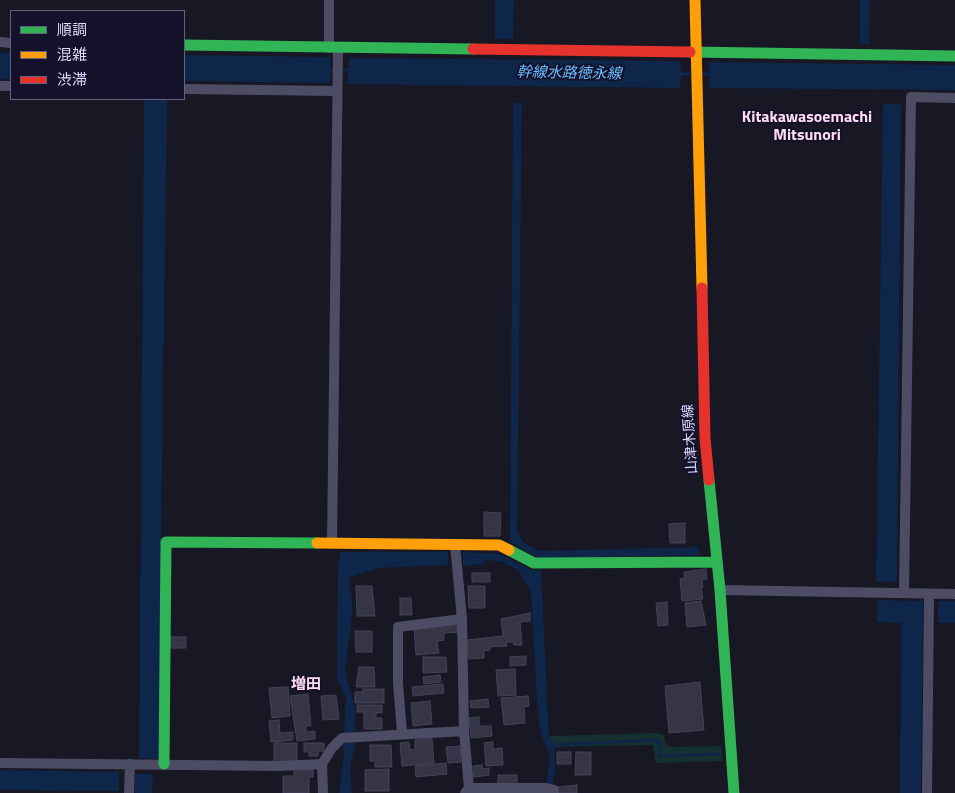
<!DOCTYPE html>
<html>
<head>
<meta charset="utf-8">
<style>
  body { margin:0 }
  #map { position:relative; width:955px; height:793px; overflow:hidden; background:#181724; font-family:"Titillium Web","Noto Sans JP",sans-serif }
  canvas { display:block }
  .legend { position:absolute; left:10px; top:10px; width:175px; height:90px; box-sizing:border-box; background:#14112a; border:1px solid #64617f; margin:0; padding:6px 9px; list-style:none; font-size:15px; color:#dcdaff }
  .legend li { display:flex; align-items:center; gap:10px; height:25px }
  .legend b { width:25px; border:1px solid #64617f }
</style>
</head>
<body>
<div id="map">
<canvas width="955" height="793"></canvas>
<ul class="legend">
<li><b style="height:6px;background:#30b455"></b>順調</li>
<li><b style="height:6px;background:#ff9f0a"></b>混雑</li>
<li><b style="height:6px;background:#e5322d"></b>渋滞</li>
</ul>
</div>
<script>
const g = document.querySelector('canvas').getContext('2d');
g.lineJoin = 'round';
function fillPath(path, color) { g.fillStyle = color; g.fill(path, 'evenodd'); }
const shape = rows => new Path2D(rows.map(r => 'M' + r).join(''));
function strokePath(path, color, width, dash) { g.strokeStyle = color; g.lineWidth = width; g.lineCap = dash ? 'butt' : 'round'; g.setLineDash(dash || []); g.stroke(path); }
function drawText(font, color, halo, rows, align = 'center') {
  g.font = font + ' "Titillium Web","Noto Sans JP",sans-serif'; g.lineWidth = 4; g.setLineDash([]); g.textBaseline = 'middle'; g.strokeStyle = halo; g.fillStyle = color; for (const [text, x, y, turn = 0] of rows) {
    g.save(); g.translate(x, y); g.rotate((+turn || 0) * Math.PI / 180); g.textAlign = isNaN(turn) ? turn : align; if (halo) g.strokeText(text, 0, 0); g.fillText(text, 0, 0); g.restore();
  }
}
fillPath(shape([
  [657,733,664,735,665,742,670,747,721,746,723,761,656,763,653,745,554,747,549,736]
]), '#153030');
fillPath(shape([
  [495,0,514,0,513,39,495,39],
  [860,0,870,0,869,44,860,44],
  [0,53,11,53,11,79,0,79],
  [184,55,331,57,330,83,184,81],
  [349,58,680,61,682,79,680,79,680,88,347,84],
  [709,62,955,65,955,90,709,88],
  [144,99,167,99,158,759,139,758],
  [513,103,522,103,517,530,523,542,540,551,698,547,701,555,539,558,510,542],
  [883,104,901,104,897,582,876,582],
  [341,552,448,552,448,565,378,568,349,578,353,609,345,671,355,709,355,731,344,734,346,699,337,679,338,565],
  [463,552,499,554,532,570,541,571,549,736,554,747,555,769,551,793,546,793,550,756,540,731,537,700,531,592,518,570,502,562,487,560,482,564,463,566],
  [877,600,923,601,921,793,900,793,901,623,877,622],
  [938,601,955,601,955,623,938,623],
  [348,740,356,741,350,767,352,793,339,793,344,752,342,745],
  [0,770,119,772,119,791,0,790],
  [135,774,153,774,152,793,135,793]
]), '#0e2649');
strokePath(shape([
  [327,70,351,70],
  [679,74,693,74],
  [699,74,713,74],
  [551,745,656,740,659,743,660,756,719,754]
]), '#0e2649', 3);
const building = shape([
  [484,512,501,513,500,536,484,536,484,512],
  [685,523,685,543,670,543,669,524,685,523],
  [706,569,707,579,702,579,703,587,701,587,703,599,682,601,680,579,685,578,684,572,706,569],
  [472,573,490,573,490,582,472,582,472,573],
  [356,586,372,586,375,616,357,616,356,586],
  [468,586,485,586,485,608,469,608,468,586],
  [400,598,411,598,412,615,400,615,400,598],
  [701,601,706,625,687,627,685,603,701,601],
  [667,602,668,625,658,626,656,603,667,602],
  [530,613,530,621,520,622,522,645,514,645,513,642,506,642,507,646,490,647,490,650,484,651,484,658,469,659,467,640,503,636,501,619,530,613],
  [458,624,459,632,444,633,444,640,437,641,439,653,416,655,414,628,458,624],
  [355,631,372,631,372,652,356,652,355,631],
  [170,637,186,637,186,648,170,648,170,637],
  [526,656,526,665,510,666,510,657,526,656],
  [423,657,446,657,447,672,423,673,423,657],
  [359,667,374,667,375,687,356,687,359,667],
  [515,669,516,695,498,696,496,670,515,669],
  [440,675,441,682,424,684,423,677,440,675],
  [700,682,704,730,669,733,665,686,700,682],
  [443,684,444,693,413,696,412,687,443,684],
  [288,687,290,716,272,718,269,688,288,687],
  [363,689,384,689,384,703,355,703,355,692,363,692,363,689],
  [308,694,311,726,306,726,306,732,315,731,315,739,297,741,290,696,308,694],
  [336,695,339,719,323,720,321,696,336,695],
  [528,696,529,706,524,707,525,723,504,725,501,698,528,696],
  [488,699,489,707,471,708,470,701,488,699],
  [430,701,432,724,413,726,411,703,430,701],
  [357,705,382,705,382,713,376,713,376,718,382,718,382,729,364,729,364,712,357,712,357,705],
  [479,717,479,726,491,726,492,736,471,738,469,718,479,717],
  [279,720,280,733,293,732,293,740,271,742,269,721,279,720],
  [432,738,434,763,402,766,400,743,409,742,410,750,415,749,415,740,432,738],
  [493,742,493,749,502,748,503,765,486,766,484,743,493,742],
  [274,743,297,743,297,762,274,762,274,743],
  [304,743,324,743,324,751,318,751,318,756,309,756,309,752,304,752,304,743],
  [370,745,391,745,392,767,375,767,375,761,370,761,370,745],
  [460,746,461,762,448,763,446,747,460,746],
  [557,752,571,752,571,764,557,764,557,752],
  [576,752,591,752,591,775,575,775,576,752],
  [446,763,447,774,416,777,415,766,446,763],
  [482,765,483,769,489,768,489,775,474,777,473,766,482,765],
  [294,769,313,769,313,777,309,777,309,793,283,793,283,776,294,776,294,769],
  [389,769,389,791,365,791,365,770,389,769],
  [498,775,517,775,517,786,498,786,498,775],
  [577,785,577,793,559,793,558,787,577,785]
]);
fillPath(building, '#363546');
strokePath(building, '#454258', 1);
strokePath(shape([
  [0,42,11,43],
  [329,48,329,0],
  [0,86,11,86],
  [184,89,337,91],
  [332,544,338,48],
  [455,545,462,619,464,731],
  [720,590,955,594],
  [904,593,911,97,955,98],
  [402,733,398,683,398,627,462,619],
  [0,763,279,766,322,764],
  [129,793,130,764],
  [323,793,322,764,332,748,342,738,464,731,469,788],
  [465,793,469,788,545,788,554,790,554,793],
  [927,793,929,594]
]), '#4c4c65', 10);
strokePath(shape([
  [184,45,473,49],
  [690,52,955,56],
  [709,480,720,590,734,793],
  [509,550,534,563,716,562],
  [164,764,166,542,317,543]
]), '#30b455', 11);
strokePath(shape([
  [695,0,702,288],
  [317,543,499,545,509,550]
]), '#ff9f0a', 11);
strokePath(shape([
  [473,49,690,52],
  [702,288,705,438,709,480]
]), '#e5322d', 11);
drawText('14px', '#dcdaff', '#14112a', [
  ["山津木原線",691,439,-94]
]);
drawText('italic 15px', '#68beff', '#14112a', [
  ["幹線水路徳永線",569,74,1]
]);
drawText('bold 15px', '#ffdcf3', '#14112a', [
  ["増田",306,685]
]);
drawText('bold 16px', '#ffdcf3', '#14112a', [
  ["Kitakawasoemachi",807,118],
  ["Mitsunori",807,136]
]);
</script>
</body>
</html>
